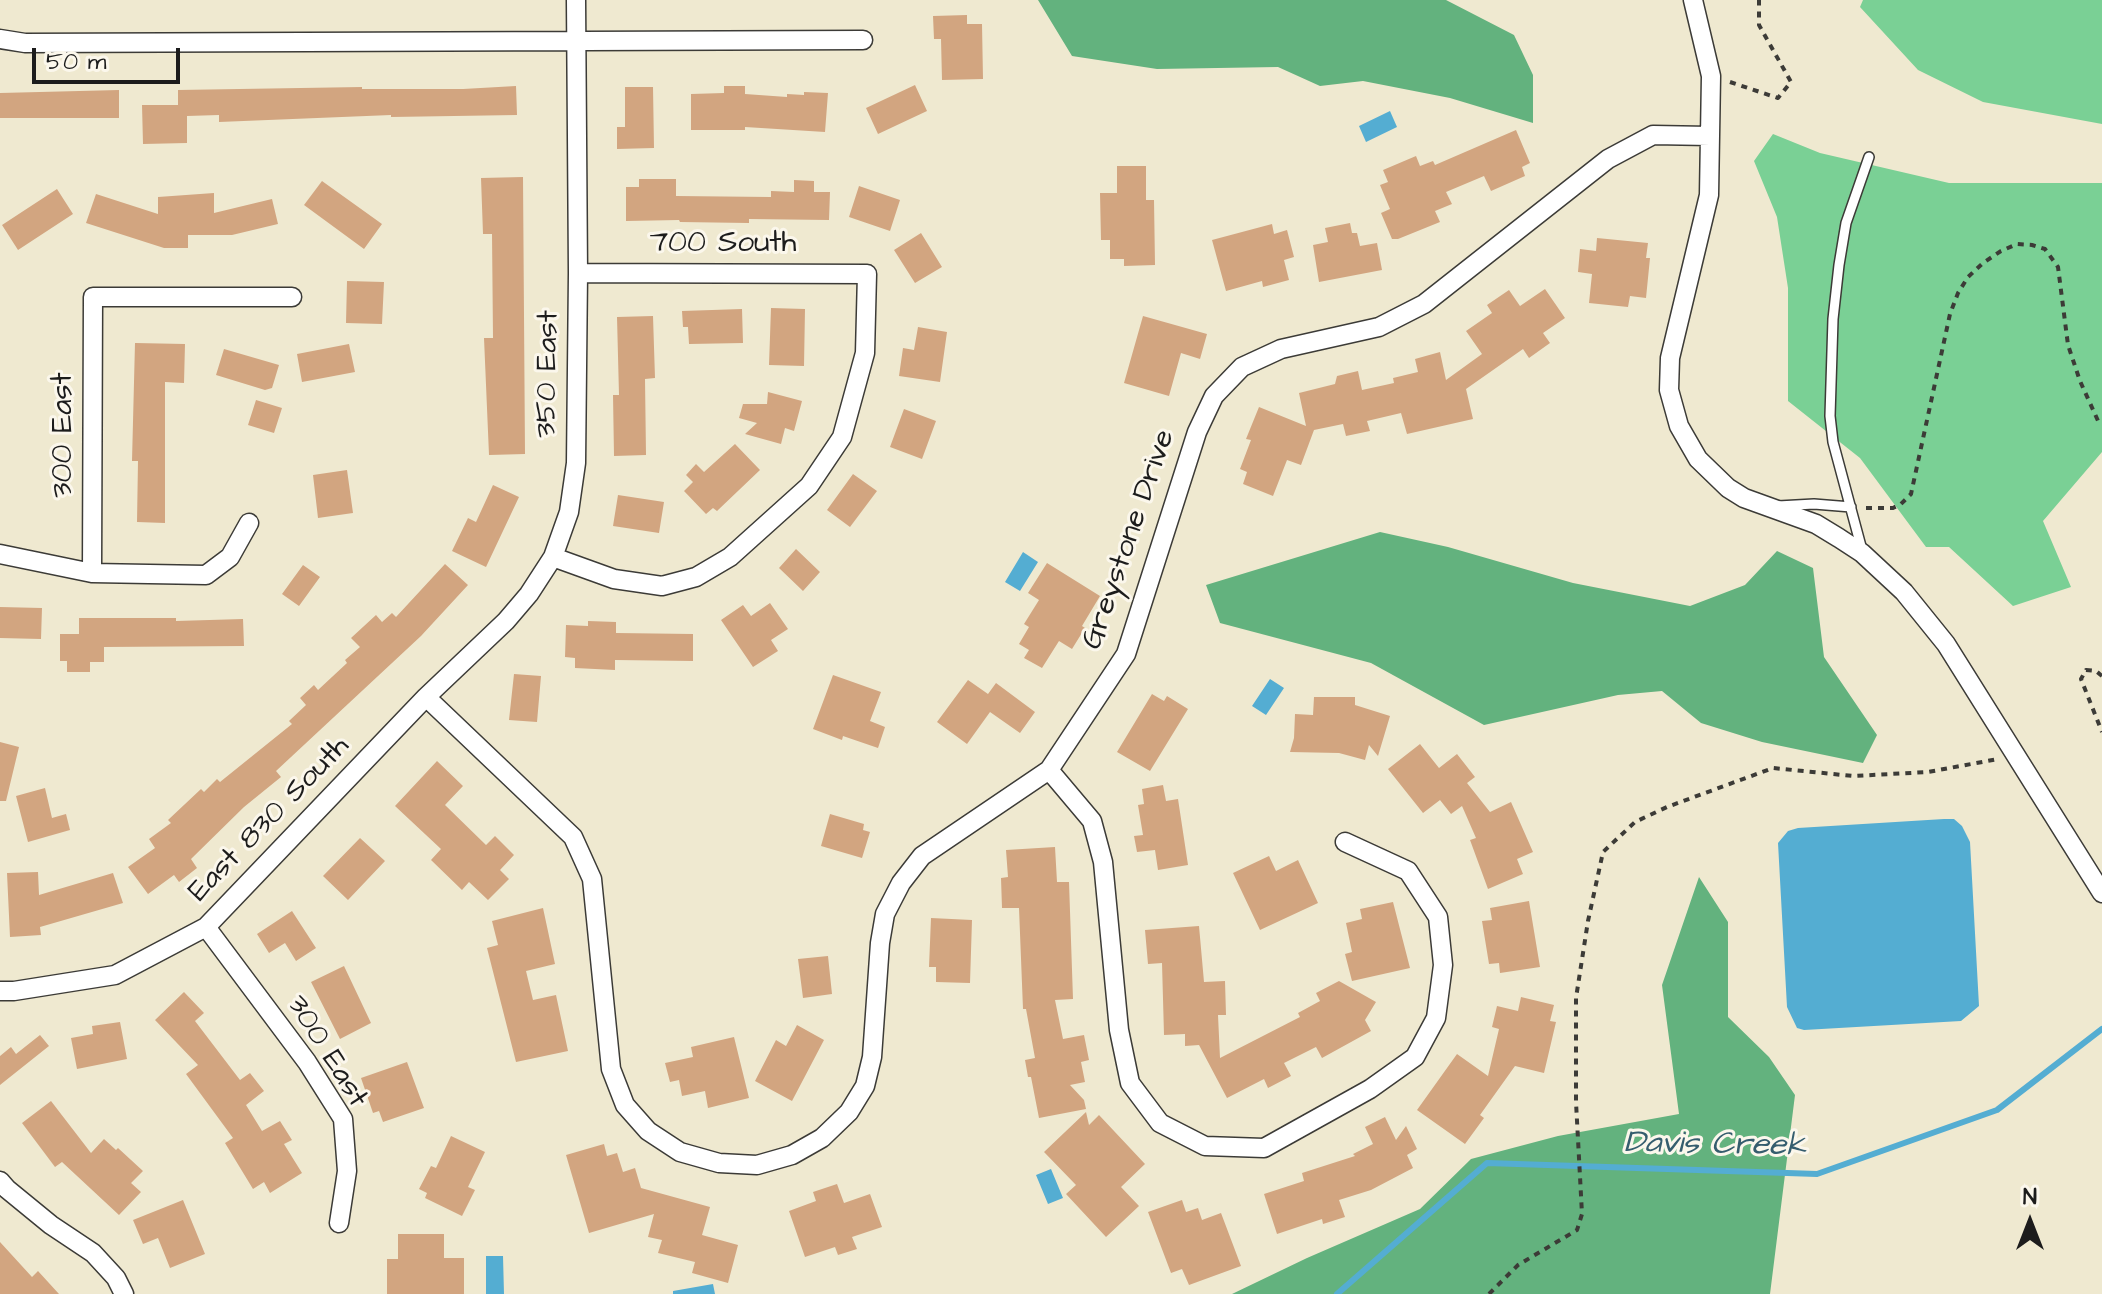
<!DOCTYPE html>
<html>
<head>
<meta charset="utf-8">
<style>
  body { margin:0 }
  #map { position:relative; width:2102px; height:1294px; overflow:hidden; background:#efe9d0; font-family:"Architects Daughter",sans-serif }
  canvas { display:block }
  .north { position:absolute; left:1990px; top:1182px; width:80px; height:80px; -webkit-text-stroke:6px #fbf7ec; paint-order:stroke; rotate:0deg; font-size:22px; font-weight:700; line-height:32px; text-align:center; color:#1c1c1c }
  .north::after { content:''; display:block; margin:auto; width:28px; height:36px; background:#1c1c1c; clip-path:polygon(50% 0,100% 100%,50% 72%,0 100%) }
  .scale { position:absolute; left:32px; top:48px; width:148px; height:36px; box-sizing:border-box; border:4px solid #1c1c1c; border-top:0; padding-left:10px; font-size:24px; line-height:28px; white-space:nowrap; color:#1c1c1c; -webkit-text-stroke:6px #fbf7ec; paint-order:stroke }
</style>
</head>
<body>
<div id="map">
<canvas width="2102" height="1294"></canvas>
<div class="north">N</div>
<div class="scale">50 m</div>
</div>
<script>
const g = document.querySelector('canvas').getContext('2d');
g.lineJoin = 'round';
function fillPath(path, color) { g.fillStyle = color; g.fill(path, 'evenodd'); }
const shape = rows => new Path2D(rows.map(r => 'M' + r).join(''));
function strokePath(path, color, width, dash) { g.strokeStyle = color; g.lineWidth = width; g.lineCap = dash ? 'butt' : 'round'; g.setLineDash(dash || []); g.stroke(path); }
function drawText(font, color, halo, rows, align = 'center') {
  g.font = font + ' "Architects Daughter",sans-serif'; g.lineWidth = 6; g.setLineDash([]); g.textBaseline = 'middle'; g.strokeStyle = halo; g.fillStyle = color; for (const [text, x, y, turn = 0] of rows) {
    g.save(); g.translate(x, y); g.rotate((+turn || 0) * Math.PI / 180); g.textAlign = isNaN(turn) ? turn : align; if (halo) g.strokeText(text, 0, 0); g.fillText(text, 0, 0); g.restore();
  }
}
fillPath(shape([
  [1863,0,2102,0,2102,124,1983,102,1918,70,1860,7],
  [1773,134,1820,153,1949,183,2102,183,2102,452,2043,521,2071,587,2013,606,1949,547,1926,547,1860,458,1788,401,1788,288,1777,217,1754,161]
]), '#7ad095');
fillPath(shape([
  [1038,0,1446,0,1514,35,1533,75,1533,123,1450,98,1363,81,1320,86,1278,67,1157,69,1072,56],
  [1380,532,1448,547,1573,583,1690,606,1745,585,1777,551,1813,568,1824,657,1877,735,1863,763,1762,742,1701,723,1662,691,1618,695,1484,725,1371,663,1220,623,1206,585],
  [1699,877,1728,922,1728,1017,1769,1057,1795,1095,1770,1294,1232,1294,1307,1258,1420,1209,1471,1159,1558,1136,1679,1114,1662,985]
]), '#63b27e');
fillPath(shape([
  [1390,111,1397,127,1366,142,1359,126],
  [1023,552,1038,562,1020,591,1005,582],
  [1270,679,1284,688,1266,715,1252,706],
  [1944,819,1954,819,1962,826,1970,842,1979,1006,1961,1021,1804,1030,1797,1028,1787,1007,1778,843,1788,831,1798,828],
  [1051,1169,1063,1198,1048,1204,1036,1175],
  [486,1256,503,1256,504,1294,486,1294],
  [713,1284,715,1294,673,1294,673,1291]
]), '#54add2');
strokePath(shape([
  [1337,1294,1487,1163,1817,1174,1997,1110,2102,1029]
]), '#54add2', 6);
fillPath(shape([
  [967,15,967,24,982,24,983,79,942,80,941,39,934,39,933,16],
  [915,85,927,111,878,134,866,108],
  [516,86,517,115,391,117,391,115,219,122,219,115,187,116,187,143,143,144,142,105,178,105,178,90,362,87,362,89,463,89],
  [724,86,745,86,745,94,787,97,787,94,804,95,804,92,828,93,825,132,745,127,745,130,691,130,691,94,724,93],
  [625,87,653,87,654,148,617,149,617,127,625,127],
  [119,90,119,118,0,118,0,93],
  [1516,130,1530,163,1522,167,1525,176,1491,191,1484,176,1446,192,1452,204,1435,211,1440,222,1398,239,1392,239,1381,213,1390,209,1380,185,1388,182,1383,170,1416,156,1420,166,1433,161,1435,165],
  [1117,166,1146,166,1146,200,1154,200,1155,265,1124,266,1124,259,1110,259,1110,240,1101,240,1100,193,1117,193],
  [523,177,525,454,489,455,484,338,493,338,492,234,483,234,481,178],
  [639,179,676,179,676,196,771,197,771,191,794,192,794,180,814,181,814,192,830,192,829,220,749,219,749,223,680,222,679,220,626,221,626,187,639,187],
  [322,181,382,224,364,249,304,205],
  [859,186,900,200,890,231,849,217],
  [57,189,73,214,18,250,2,225],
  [214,193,214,213,272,199,278,224,232,235,188,235,188,248,164,248,86,223,96,194,158,214,158,197],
  [1350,223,1352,233,1357,233,1360,246,1377,243,1382,270,1319,282,1313,245,1328,242,1325,228],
  [1272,224,1274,234,1287,230,1294,257,1284,260,1289,280,1263,287,1262,281,1226,291,1212,240],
  [921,233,942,267,915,283,894,250],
  [1597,238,1648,243,1646,258,1650,258,1646,298,1630,296,1628,307,1589,303,1592,274,1578,272,1580,249,1596,251],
  [347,281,384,282,382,324,346,323],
  [1545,289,1565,318,1543,333,1550,343,1529,358,1523,349,1466,389,1473,419,1407,434,1401,413,1367,421,1370,431,1346,436,1343,424,1314,430,1301,465,1287,460,1273,496,1243,484,1247,472,1240,469,1251,440,1246,439,1259,407,1306,426,1299,393,1335,384,1337,376,1358,371,1362,390,1394,383,1393,378,1418,372,1415,359,1440,352,1446,380,1482,354,1466,331,1492,313,1487,305,1509,290,1520,306],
  [771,308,805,309,804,366,769,365],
  [742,309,743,343,689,344,688,327,683,327,682,311],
  [653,316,655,378,645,379,646,455,614,456,613,395,619,395,617,317],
  [1143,316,1207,334,1200,359,1181,353,1169,396,1124,383],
  [918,327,947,332,940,382,899,376,903,348,914,350],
  [135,343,185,344,184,383,165,382,165,523,137,522,138,461,132,461],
  [349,344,355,372,302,382,297,354],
  [224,349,279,365,272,388,265,390,216,375],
  [768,392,802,401,794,431,785,428,781,444,745,434,757,423,739,418,743,404,767,404],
  [256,400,282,408,274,433,248,425],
  [904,409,936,421,922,459,890,447],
  [735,444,760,470,717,511,713,508,706,514,684,491,693,482,686,475,696,464,704,472],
  [347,470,353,513,318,518,313,475],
  [853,474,877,491,850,527,827,510],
  [493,485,519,497,486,567,452,551,468,518,476,522],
  [618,495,664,502,659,533,613,526],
  [796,549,820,572,803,591,779,568],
  [1047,563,1100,596,1082,626,1085,628,1072,649,1059,641,1042,668,1024,658,1029,650,1019,644,1029,627,1024,624,1039,600,1028,593],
  [445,564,468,585,421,636,276,771,281,777,244,807,191,859,197,868,179,882,174,875,148,894,128,867,155,848,149,839,171,823,168,820,201,789,204,792,217,779,220,782,292,724,289,721,306,705,300,698,314,685,318,690,347,663,345,660,360,647,351,638,376,615,382,622,392,613,396,617],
  [303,565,320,577,299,606,282,594],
  [770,603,788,629,771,640,778,651,753,667,721,620,743,605,751,616],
  [0,607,42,608,41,639,0,638],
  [79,618,176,618,176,621,243,619,244,646,104,647,104,662,90,662,90,672,67,672,67,661,60,661,60,634,79,634],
  [588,621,616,622,616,633,693,634,693,661,615,660,615,670,575,668,575,658,565,657,566,625,588,626],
  [514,674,541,676,537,722,509,720],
  [833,675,881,692,870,721,885,727,878,748,843,736,842,740,813,729],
  [968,680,988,694,996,683,1035,712,1020,733,990,712,967,744,937,722],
  [1152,694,1164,701,1167,696,1188,709,1150,771,1117,752],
  [1314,697,1355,697,1355,705,1390,716,1378,756,1369,745,1365,760,1339,753,1290,752,1294,738,1295,714,1313,715],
  [0,742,19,747,6,801,0,801],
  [1420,744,1439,768,1457,754,1475,777,1467,783,1490,812,1511,802,1533,852,1517,859,1523,874,1488,889,1470,840,1476,838,1462,806,1451,814,1440,800,1423,813,1388,769],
  [437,761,463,786,445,805,486,845,495,836,514,855,500,870,509,879,488,900,469,882,462,890,431,860,441,849,395,806],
  [1163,785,1166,801,1178,799,1188,865,1158,870,1155,850,1137,852,1134,836,1143,835,1138,805,1144,804,1142,789],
  [45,788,52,818,66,814,70,830,28,842,16,796],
  [830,814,864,824,863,830,870,832,862,858,821,846],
  [360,838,385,861,348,900,323,876],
  [1055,847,1057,882,1069,882,1073,999,1055,1000,1063,1039,1084,1035,1089,1060,1081,1062,1085,1082,1070,1085,1084,1100,1086,1109,1039,1118,1031,1077,1028,1077,1025,1060,1035,1058,1026,1009,1023,1009,1019,908,1002,908,1001,878,1008,877,1006,850],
  [1269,856,1276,871,1298,860,1318,903,1260,930,1233,873],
  [38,872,39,895,113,873,123,903,40,927,41,935,10,937,7,873],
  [1529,901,1540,967,1500,973,1499,963,1489,964,1482,921,1492,920,1490,908],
  [1393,902,1410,968,1352,981,1345,954,1352,952,1346,923,1362,919,1360,909],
  [543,908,555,964,526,971,533,1000,556,995,568,1051,516,1062,487,948,498,945,492,921],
  [292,911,316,948,296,961,285,943,269,953,257,934],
  [931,918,972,920,970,983,936,982,936,967,929,967],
  [1199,926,1204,982,1225,981,1226,1015,1218,1015,1220,1058,1300,1017,1298,1013,1320,1001,1316,993,1339,981,1376,1002,1365,1020,1371,1031,1322,1058,1316,1047,1284,1063,1291,1076,1268,1088,1264,1079,1227,1098,1199,1045,1185,1046,1185,1034,1164,1035,1162,963,1148,964,1145,930],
  [828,956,832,994,803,998,798,959],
  [344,966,371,1023,340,1039,311,982],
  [184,992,204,1013,195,1021,240,1080,250,1073,264,1091,246,1105,262,1131,280,1121,292,1140,284,1144,302,1173,270,1193,264,1182,253,1189,225,1143,233,1138,186,1074,198,1065,155,1020],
  [1521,997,1554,1005,1550,1021,1556,1022,1544,1073,1515,1066,1480,1115,1484,1118,1465,1144,1417,1110,1457,1054,1488,1076,1499,1029,1492,1027,1497,1006,1518,1011],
  [120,1022,127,1059,77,1069,71,1038,93,1034,92,1026],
  [797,1025,824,1040,792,1101,755,1081,776,1040,786,1046],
  [40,1035,49,1046,0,1085,0,1056,11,1047,16,1054],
  [734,1037,749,1098,708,1108,705,1091,682,1096,679,1080,670,1082,665,1063,693,1057,691,1047],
  [407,1062,424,1108,383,1122,379,1111,373,1113,361,1078],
  [51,1101,91,1153,104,1139,116,1150,118,1148,143,1171,131,1183,141,1192,119,1215,62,1162,55,1167,22,1123],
  [1086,1112,1089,1125,1099,1115,1145,1164,1121,1187,1139,1206,1106,1237,1066,1194,1076,1185,1044,1152],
  [1385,1117,1396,1140,1406,1126,1417,1149,1407,1155,1413,1168,1371,1190,1339,1200,1345,1217,1323,1224,1322,1219,1277,1234,1264,1194,1304,1181,1302,1173,1355,1156,1353,1154,1373,1144,1365,1127],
  [451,1136,485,1152,468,1187,475,1190,462,1216,425,1198,427,1193,419,1189,431,1166,436,1168],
  [604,1144,607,1156,617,1153,623,1172,635,1168,641,1188,710,1207,702,1235,738,1245,728,1283,692,1273,695,1262,658,1253,662,1240,648,1237,654,1214,589,1233,566,1155],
  [837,1184,844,1203,870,1194,882,1227,852,1237,857,1249,838,1255,835,1247,805,1257,789,1211,816,1201,813,1192],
  [183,1200,205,1254,170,1268,158,1238,143,1244,133,1220],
  [1182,1200,1186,1212,1198,1208,1202,1220,1221,1213,1241,1266,1189,1285,1182,1269,1171,1273,1148,1212],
  [398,1234,444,1234,444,1258,464,1258,464,1294,387,1294,387,1259,398,1259],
  [0,1242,32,1277,38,1271,59,1294,0,1294]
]), '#d2a580');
const lane = shape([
  [1778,506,1814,504,1851,507],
  [1862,550,1833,442,1830,416,1833,319,1839,265,1846,223,1869,157]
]);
const street = shape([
  [1693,0,1711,76,1709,195,1670,358,1669,390,1679,426,1698,459,1728,488,1744,498,1816,524,1839,538,1862,553,1904,592,1946,644,2102,893],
  [0,39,25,43,863,40],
  [0,554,92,573,206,575,230,557,249,523],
  [553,557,614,579,662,586,696,577,730,557,809,486,842,437,865,353,867,274,578,273],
  [92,573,93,297,292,297],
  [426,697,573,837,592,879,611,1069,625,1105,648,1131,680,1152,719,1163,757,1165,792,1155,822,1138,849,1112,865,1086,872,1057,880,943,885,914,901,883,922,856,1049,770,1126,654,1197,432,1214,396,1242,367,1281,349,1379,327,1424,304,1608,159,1653,135,1710,136],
  [1049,770,1092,821,1103,862,1119,1030,1130,1083,1160,1123,1205,1146,1264,1148,1370,1089,1415,1057,1436,1018,1443,965,1438,917,1408,871,1345,842],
  [206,927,307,1062,343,1119,347,1171,339,1223],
  [0,991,14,991,115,975,206,927,426,697,506,621,529,594,553,557,569,512,576,463,578,273,576,0],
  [0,1181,7,1189,51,1225,93,1253,116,1278,124,1294]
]);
strokePath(lane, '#3c3b37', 12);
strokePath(street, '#3c3b37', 21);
strokePath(shape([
  [1730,82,1778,98,1791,82,1759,25,1759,0],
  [1866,508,1893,508,1901,504,1911,494,1950,314,1958,293,1968,277,1983,263,2001,251,2017,244,2032,245,2045,249,2058,267,2068,345,2080,381,2099,423],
  [2102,676,2096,671,2086,670,2081,679,2102,732],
  [1489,1294,1518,1265,1577,1230,1582,1214,1576,1102,1576,998,1588,921,1603,852,1635,822,1667,807,1773,768,1853,776,1928,772,1998,759]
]), '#3c3b37', 4, [6, 6]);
strokePath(lane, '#fff', 9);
strokePath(street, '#fff', 18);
drawText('30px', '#1c1c1c', '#fbf7ec', [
  ["700 South",723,245],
  ["350 East",549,374,-89],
  ["300 East",65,435,-90],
  ["Greystone Drive",1130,540,-71],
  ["East 830 South",270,820,-46],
  ["300 East",326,1052,58]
]);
drawText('italic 32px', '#355d6e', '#fbf7ec', [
  ["Davis Creek",1715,1146,1]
]);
</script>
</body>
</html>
